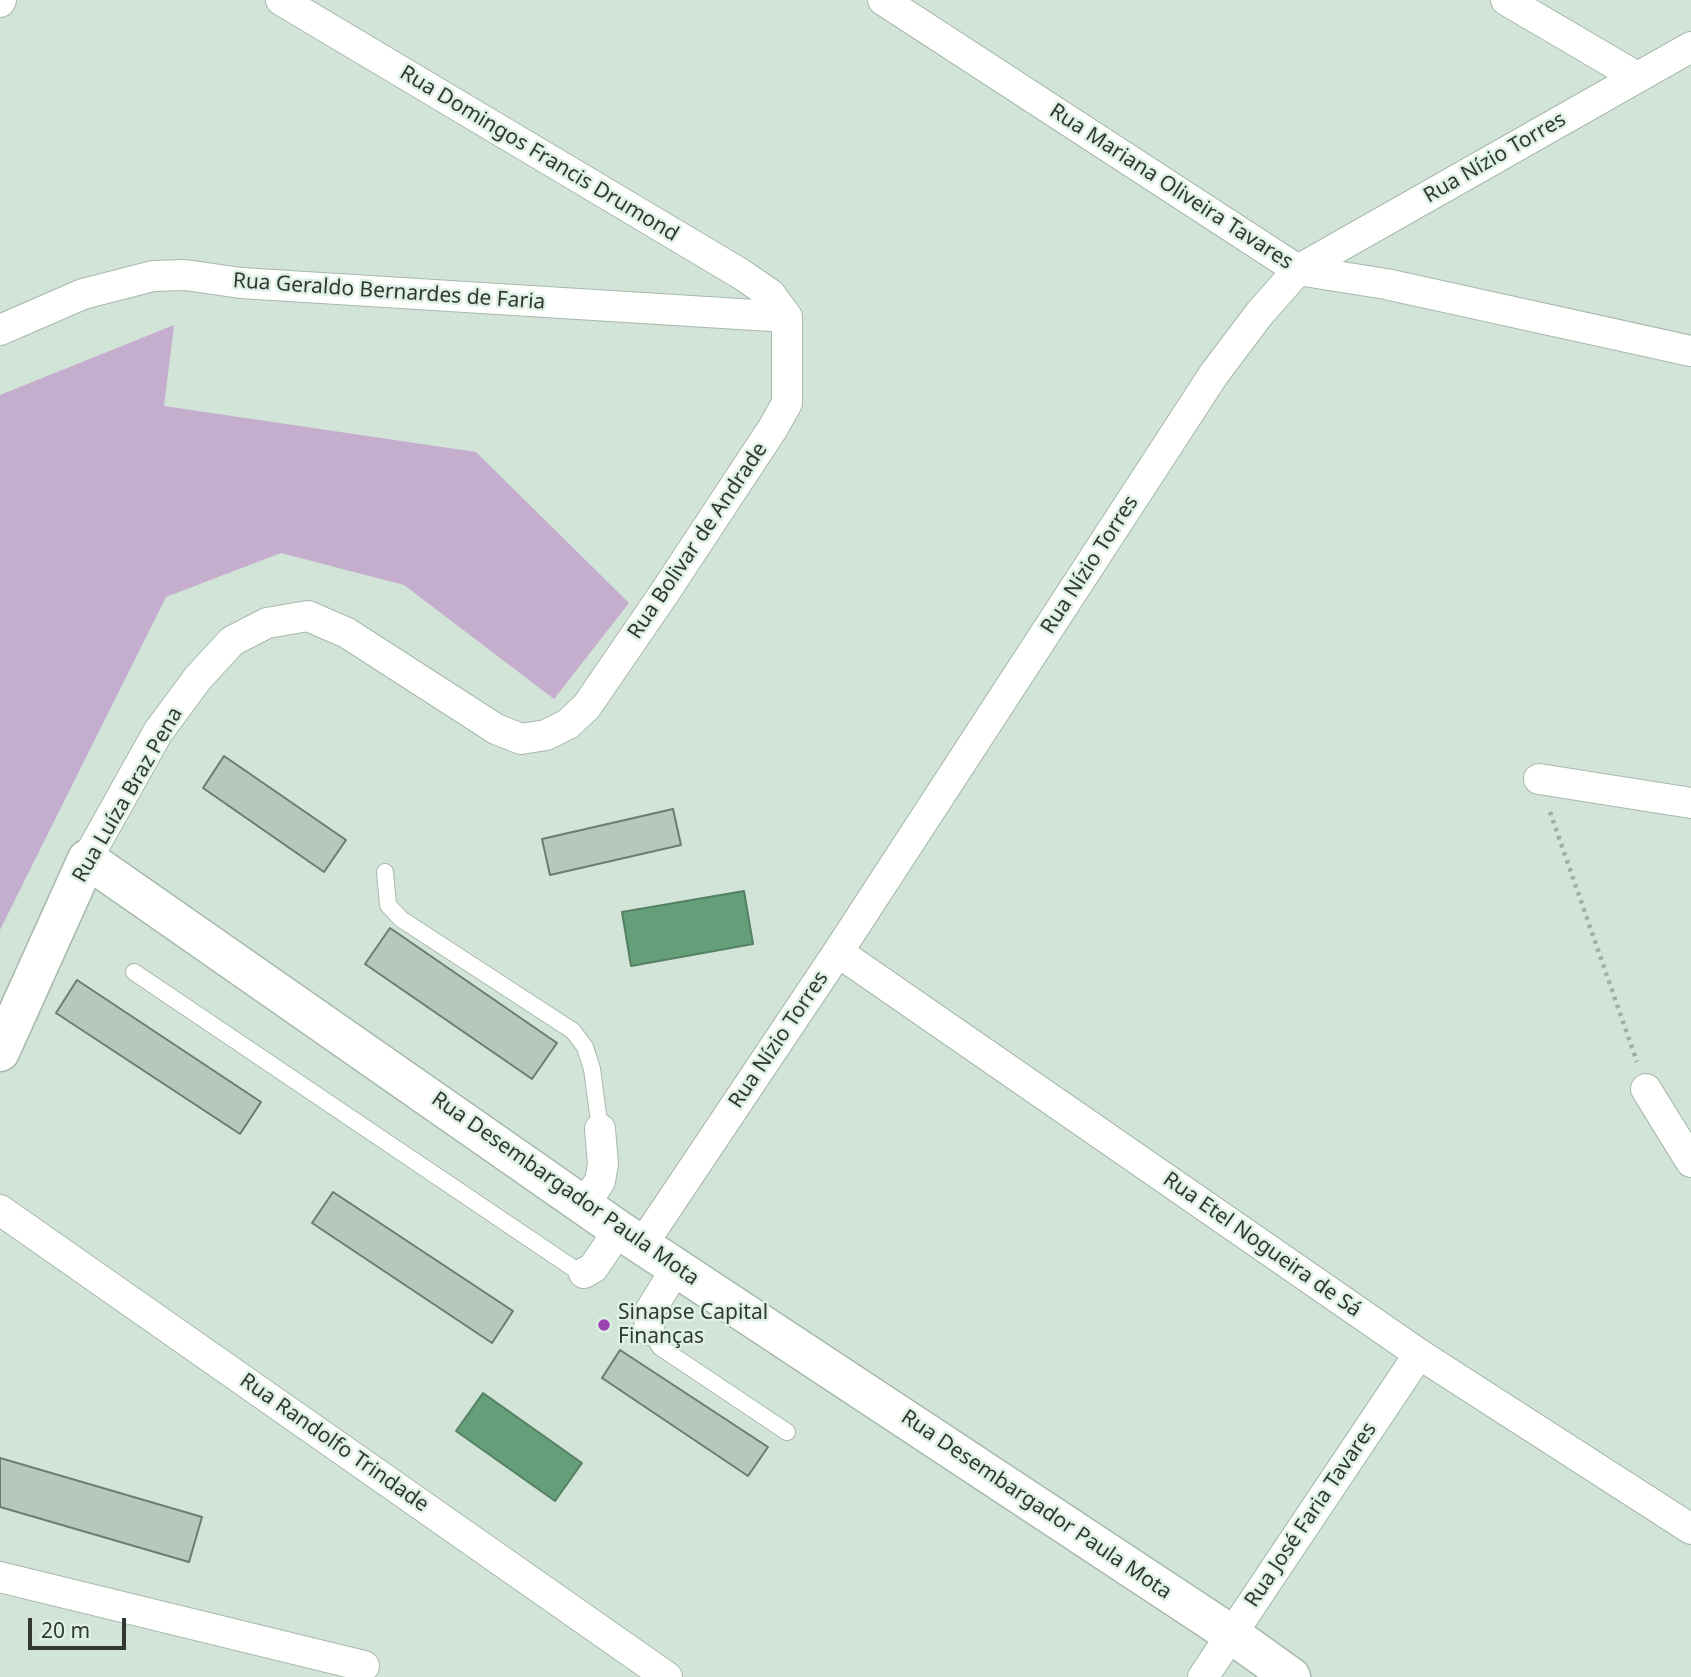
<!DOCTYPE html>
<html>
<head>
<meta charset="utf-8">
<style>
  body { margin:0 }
  #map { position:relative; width:1691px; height:1677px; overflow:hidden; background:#d1e4d7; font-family:"Noto Sans",sans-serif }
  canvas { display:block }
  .scale { position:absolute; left:28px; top:1618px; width:98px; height:32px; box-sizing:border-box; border:4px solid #313833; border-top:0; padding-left:9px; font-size:21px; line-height:24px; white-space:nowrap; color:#313833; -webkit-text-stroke:5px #def1e4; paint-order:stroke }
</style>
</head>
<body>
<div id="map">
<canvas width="1691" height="1677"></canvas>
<div class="scale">20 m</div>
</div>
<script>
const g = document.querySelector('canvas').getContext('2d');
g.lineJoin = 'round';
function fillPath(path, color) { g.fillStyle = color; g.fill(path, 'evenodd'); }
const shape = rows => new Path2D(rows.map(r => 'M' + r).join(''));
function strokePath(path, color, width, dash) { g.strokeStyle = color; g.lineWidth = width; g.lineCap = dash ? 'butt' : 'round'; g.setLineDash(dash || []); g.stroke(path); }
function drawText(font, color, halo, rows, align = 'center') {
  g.font = font + ' "Noto Sans",sans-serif'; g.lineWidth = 5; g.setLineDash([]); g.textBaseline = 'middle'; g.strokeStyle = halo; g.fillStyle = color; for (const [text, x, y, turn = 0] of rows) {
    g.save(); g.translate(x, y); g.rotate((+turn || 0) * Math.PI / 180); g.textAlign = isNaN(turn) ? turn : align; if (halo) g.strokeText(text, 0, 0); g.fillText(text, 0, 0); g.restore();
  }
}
fillPath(shape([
  [174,325,164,406,476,452,629,603,554,699,404,585,281,553,166,597,0,930,0,395]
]), '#c5aecd');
const water = shape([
  [744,891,753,944,631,966,622,912,744,891],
  [483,1393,582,1463,555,1501,456,1431,483,1393]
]);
fillPath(water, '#659f79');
strokePath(water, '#558064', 2);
const building = shape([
  [224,756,346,840,324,872,203,788,224,756],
  [673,809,681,845,550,875,542,839,673,809],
  [390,928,557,1043,532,1079,365,964,390,928],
  [77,980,261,1102,240,1134,56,1013,77,980],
  [333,1192,513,1311,492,1343,312,1223,333,1192],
  [620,1350,768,1447,748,1476,602,1378,620,1350],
  [0,1458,202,1517,189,1562,0,1507,0,1458]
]);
fillPath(building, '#b5c8bb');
strokePath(building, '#6b7c70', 2);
const lane = shape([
  [385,872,388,905,401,919,573,1031,585,1047,592,1069,600,1129],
  [134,972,573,1268,584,1273],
  [649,1330,660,1347,787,1432]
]);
const street = shape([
  [281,0,741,274,770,294,787,317],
  [883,0,1298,270,1386,284,1691,351],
  [1506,0,1637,77],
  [0,2,1,0],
  [0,330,83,294,153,276,185,275,241,283,787,317],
  [1539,779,1691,803],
  [87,859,158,732,198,678,232,641,267,623,308,616,347,633,496,729,521,739,546,735,568,724,587,706,665,592,773,428,787,403,787,317],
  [838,952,1419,1354,1691,1529],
  [1646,1089,1691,1162],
  [585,1204,600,1181,603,1164,600,1129],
  [0,1210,667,1677],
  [642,1245,838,952,1214,374,1260,313,1298,270,1691,47],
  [584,1273,593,1268,619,1230],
  [649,1330,650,1311,677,1267],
  [0,1577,364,1666],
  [1203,1677,1419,1354]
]);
const secondary = shape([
  [0,1052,87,859,619,1230,1231,1634,1291,1677]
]);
strokePath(lane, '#a7b9ac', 18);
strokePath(street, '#a7b9ac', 32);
strokePath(secondary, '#a7b9ac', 41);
strokePath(shape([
  [1550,812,1637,1062]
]), '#9eaea3', 4.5, [3.5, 5]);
strokePath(lane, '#fff', 16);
strokePath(street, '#fff', 30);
strokePath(secondary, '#fff', 38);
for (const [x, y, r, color] of [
  [604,1325,7,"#9a45b2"]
]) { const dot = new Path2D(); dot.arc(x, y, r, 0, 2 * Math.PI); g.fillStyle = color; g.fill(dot); strokePath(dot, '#def1e4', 2.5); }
drawText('21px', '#313833', '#def1e4', [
  ["Rua Domingos Francis Drumond",539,154,31],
  ["Rua Nízio Torres",1495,158,-30],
  ["Rua Mariana Oliveira Tavares",1171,187,33],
  ["Rua Geraldo Bernardes de Faria",389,292,4],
  ["Rua Bolivar de Andrade",698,541,-56],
  ["Rua Nízio Torres",1090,565,-57],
  ["Rua Luíza Braz Pena",128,795,-60],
  ["Rua Nízio Torres",779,1040,-56],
  ["Rua Desembargador Paula Mota",565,1189,35],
  ["Rua Etel Nogueira de Sá",1262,1245,35],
  ["Rua Randolfo Trindade",334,1443,35],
  ["Rua Desembargador Paula Mota",1036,1505,34],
  ["Rua José Faria Tavares",1311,1515,-56]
]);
drawText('21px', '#313833', '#def1e4', [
  ["Sinapse Capital",618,1313],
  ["Finanças",618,1337]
], 'left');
</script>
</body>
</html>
